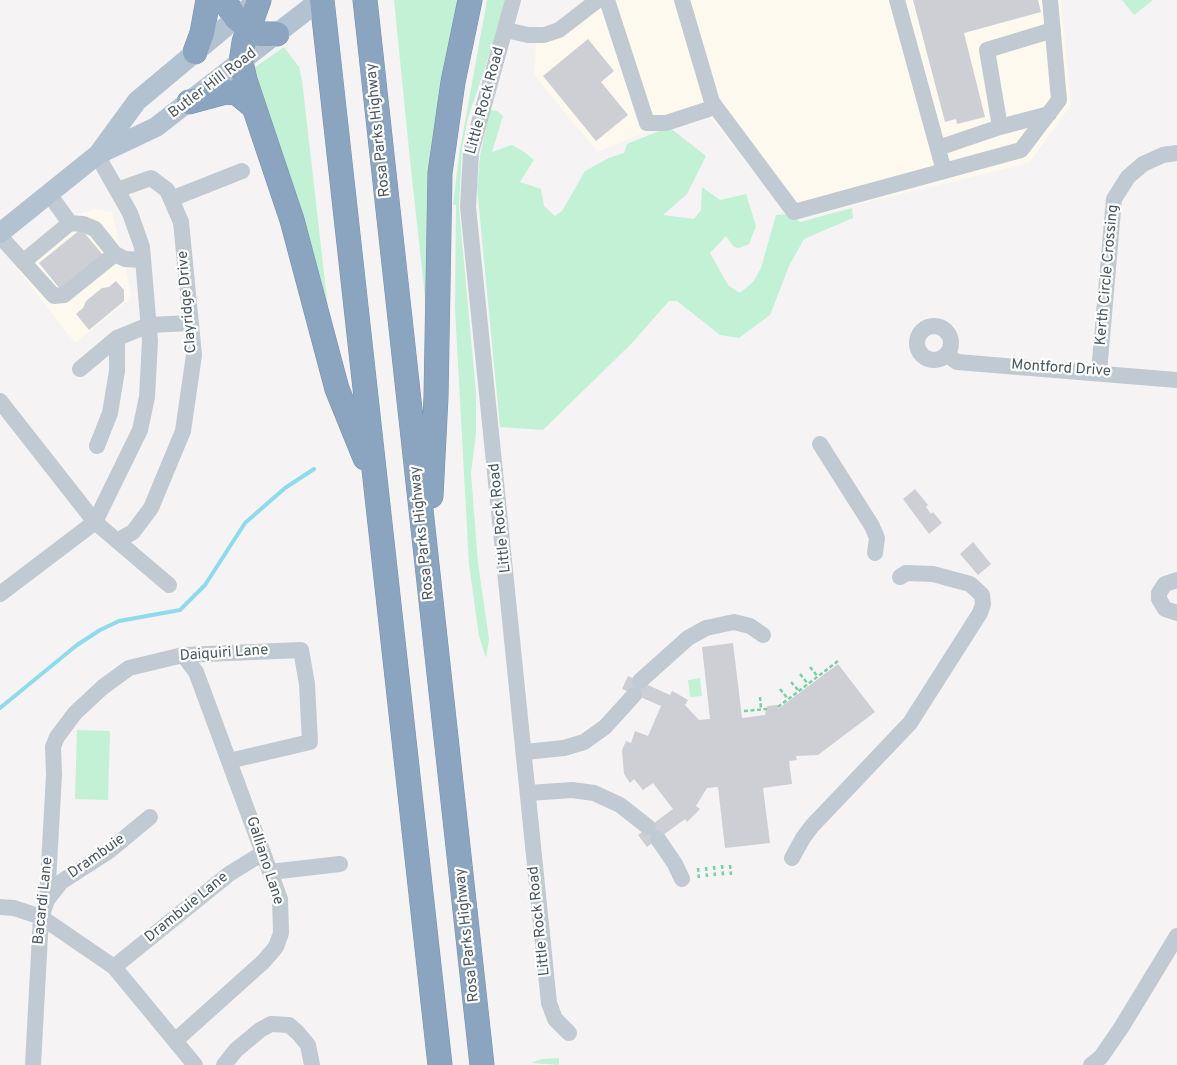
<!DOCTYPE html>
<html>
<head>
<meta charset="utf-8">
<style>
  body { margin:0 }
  canvas { display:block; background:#f5f3f3 }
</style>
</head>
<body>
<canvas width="1177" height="1065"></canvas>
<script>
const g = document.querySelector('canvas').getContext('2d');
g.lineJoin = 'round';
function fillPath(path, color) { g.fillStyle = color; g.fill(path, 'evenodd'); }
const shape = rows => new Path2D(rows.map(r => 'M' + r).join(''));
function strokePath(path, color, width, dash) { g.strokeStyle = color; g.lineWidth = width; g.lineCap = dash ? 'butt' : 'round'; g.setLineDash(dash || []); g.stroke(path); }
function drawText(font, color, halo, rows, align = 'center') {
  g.font = font + ' Overpass,sans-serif'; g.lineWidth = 4.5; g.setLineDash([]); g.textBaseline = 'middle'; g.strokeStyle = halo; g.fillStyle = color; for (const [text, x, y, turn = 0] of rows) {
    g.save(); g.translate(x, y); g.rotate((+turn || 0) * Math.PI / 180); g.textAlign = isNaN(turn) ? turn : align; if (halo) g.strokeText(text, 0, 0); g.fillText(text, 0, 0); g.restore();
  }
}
fillPath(shape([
  [588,0,1061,0,1071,105,1029,163,802,218,781,206,708,115,653,129,598,152,534,75,537,26,559,25],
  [96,209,112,212,132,297,75,343,13,264,76,215]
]), '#fdf9ef');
fillPath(shape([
  [394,0,458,0,426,306,410,160],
  [487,0,505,0,491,50,468,118,462,148,459,208,476,393,476,434,471,473,478,563,489,639,486,658,479,636,469,565,455,309,456,205,453,205,459,155],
  [1122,0,1153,0,1134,15],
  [284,47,299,67,302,80,330,326,251,70],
  [490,110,497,111,503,116,492,152,512,145,524,152,534,160,520,182,541,189,544,206,555,216,562,211,585,171,609,158,624,153,627,144,669,127,706,156,687,194,663,215,694,219,701,210,702,187,720,200,746,194,756,226,749,244,739,248,734,247,726,236,710,253,728,285,740,293,753,282,761,268,776,215,790,214,800,222,852,208,853,218,804,239,789,266,770,315,739,338,720,335,677,301,669,301,632,343,543,430,500,427,477,187,480,156],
  [700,678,702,696,690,697,688,680],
  [77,730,110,731,108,800,75,799],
  [559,1058,559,1065,531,1063,542,1059]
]), '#c3f1d5');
strokePath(shape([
  [0,708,77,645,100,630,119,621,180,610,205,585,245,523,285,488,314,469]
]), '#90daee', 4);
fillPath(shape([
  [913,0,1038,0,1041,12,964,33,985,117,957,124,956,119,945,122],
  [588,39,614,71,601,82,628,115,596,141,543,76],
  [81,229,103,255,60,289,39,263],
  [116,281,124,290,124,301,89,330,76,314,83,308,86,301,102,288,109,287],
  [915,489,928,505,926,507,931,514,933,512,942,523,929,534,903,499],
  [973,542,991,564,978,575,960,554],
  [733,643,742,718,765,715,767,706,778,705,778,709,838,664,875,712,818,755,796,756,797,760,789,761,792,784,763,788,770,843,725,848,718,787,707,788,696,806,700,809,687,822,685,819,647,847,638,835,673,809,653,783,643,790,634,779,630,783,624,774,622,750,626,741,631,743,635,731,648,736,661,706,622,689,628,676,670,695,672,691,676,693,688,700,685,705,699,720,710,719,702,647]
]), '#cdcfd5');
const highway = shape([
  [224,0,236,18,248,28,259,34,277,34],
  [259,0,244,42,241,62,245,80,292,220,337,389,365,458],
  [322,0,440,1065],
  [365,0,482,1065],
  [195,52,202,33,208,0],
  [189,102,226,92,237,93,254,107],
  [431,496,436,397,440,173,453,82,470,0]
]);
strokePath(highway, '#7690ad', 25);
strokePath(shape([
  [810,667,818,677],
  [800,674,808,684],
  [791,682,799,691],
  [780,689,788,699],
  [760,697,761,709],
  [778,707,838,661],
  [744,711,767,709],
  [722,865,723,876],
  [730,865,731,875],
  [714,866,715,876],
  [706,867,707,877],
  [698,868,699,878]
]), '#7ad0a6', 2.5, [4, 2.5]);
strokePath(shape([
  [513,0,471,152,468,207,549,1003,555,1019,569,1033],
  [607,0,647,123,666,123,715,107],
  [682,0,712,102,794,212,1021,150,1059,100,1050,0],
  [897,0,944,171],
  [506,30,528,35,544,35,559,30,598,0],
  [1000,127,1049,114],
  [938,148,1000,127,987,50,1053,30],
  [49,194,70,223,83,224,95,229,115,254],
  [171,199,242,171],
  [0,236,54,296,64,295,115,254,125,259,143,260],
  [23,262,70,223],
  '917 343a17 17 0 1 1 34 0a17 17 0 1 1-34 0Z',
  [947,355,957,362,1177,380],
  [80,369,117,338,149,325,191,323],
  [1099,372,1114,199,1128,177,1143,164,1163,155,1177,153],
  [0,401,95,522,169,585],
  [820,444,872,526,877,538,875,553],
  [97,446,110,413,117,371,117,338],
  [117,541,133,532,151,508,183,431,194,355,181,222,167,190,151,178,117,190],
  [1177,580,1165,584,1159,593,1159,599,1165,609,1177,613],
  [0,594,95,522,140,430,147,397,150,341,142,247,130,213,97,155],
  [640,681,688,638,706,628,734,622,750,626,763,635],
  [525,752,564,748,584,742,605,727,634,695],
  [529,793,572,790,594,793,620,805,648,827],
  [658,839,675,864,682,879],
  [792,858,803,838,812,826,910,723,980,613,983,604,982,595,970,584,933,574,906,573,900,577],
  [270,872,340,864],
  [47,900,61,882,109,851,150,817],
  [0,907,14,908,41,917,114,967,195,1065],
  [114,967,229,874,263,853],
  [176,1040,263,962,276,947,281,933,280,899,196,672,183,655],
  [33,1065,41,917,47,900,54,775,53,747,57,737,75,713,103,687,129,668,183,655,301,650,307,684,310,742,229,761],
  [224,1065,236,1050,260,1030,271,1024,289,1025,298,1033,308,1045,312,1065],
  [1091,1065,1101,1057,1121,1028,1177,936]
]), '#c1cad2', 16);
strokePath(shape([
  [99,153,137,101,247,9],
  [0,233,97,155,156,127,320,0]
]), '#b3c2d1', 20);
strokePath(highway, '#8ba5c1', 24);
drawText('15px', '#4a5661', '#fff', [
  ["Butler Hill Road",213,84,-37],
  ["Little Rock Road",486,101,-75],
  ["Rosa Parks Highway",379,130,-96],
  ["Kerth Circle Crossing",1108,275,-85],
  ["Clayridge Drive",188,302,-95],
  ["Montford Drive",1061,369,4],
  ["Little Rock Road",501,518,-96],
  ["Rosa Parks Highway",423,533,-96],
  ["Daiquiri Lane",224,654,-4],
  ["Drambuie",97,857,-35],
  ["Galliano Lane",264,861,72],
  ["Bacardi Lane",44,901,-84],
  ["Drambuie Lane",187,908,-39],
  ["Little Rock Road",540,921,-96],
  ["Rosa Parks Highway",468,935,-96]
]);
</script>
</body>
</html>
